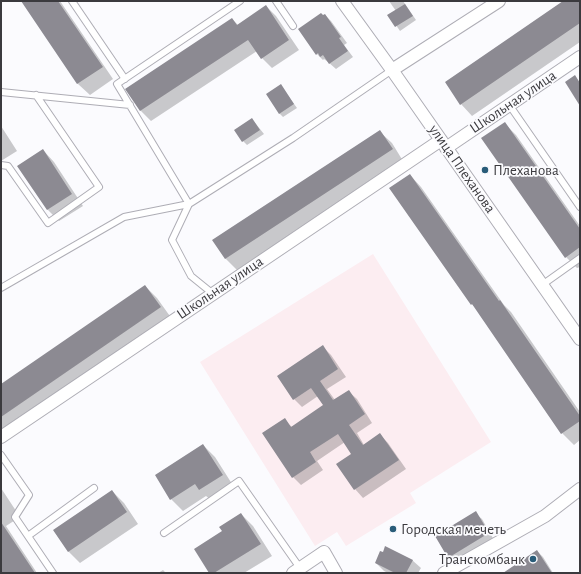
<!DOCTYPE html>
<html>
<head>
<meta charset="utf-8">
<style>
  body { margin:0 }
  #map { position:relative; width:581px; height:574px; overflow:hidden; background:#fbfbfe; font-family:"Alegreya Sans",sans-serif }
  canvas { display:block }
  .frame { position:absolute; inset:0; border:2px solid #3b3a3e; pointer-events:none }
</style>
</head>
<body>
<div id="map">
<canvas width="581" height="574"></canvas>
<div class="frame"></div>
</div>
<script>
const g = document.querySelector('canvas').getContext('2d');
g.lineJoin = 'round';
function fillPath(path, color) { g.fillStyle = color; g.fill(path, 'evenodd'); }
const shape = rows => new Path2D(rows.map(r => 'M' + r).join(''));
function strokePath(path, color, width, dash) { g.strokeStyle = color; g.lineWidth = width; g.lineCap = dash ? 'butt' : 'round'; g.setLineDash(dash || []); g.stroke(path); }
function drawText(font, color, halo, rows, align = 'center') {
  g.font = font + ' "Alegreya Sans",sans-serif'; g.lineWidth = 3.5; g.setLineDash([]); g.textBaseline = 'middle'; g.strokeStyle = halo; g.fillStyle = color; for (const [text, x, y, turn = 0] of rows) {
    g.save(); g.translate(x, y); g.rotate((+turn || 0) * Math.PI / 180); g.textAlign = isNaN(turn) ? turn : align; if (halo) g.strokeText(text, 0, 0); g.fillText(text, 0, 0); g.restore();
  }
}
fillPath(shape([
  [373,254,491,442,410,493,416,503,346,546,337,532,315,546,200,362]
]), '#fcedf1');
fillPath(shape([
  [22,1,60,1,113,79,90,95,78,84],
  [389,1,403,1,416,20,400,31,389,15,396,11],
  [565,1,580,1,580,42,472,116,461,104,446,83],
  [266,6,276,16,299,50,272,68,262,58,257,51,151,121,141,111,126,89,232,19,238,25],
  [325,15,331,21,347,43,344,45,353,57,336,69,328,62,324,59,323,60,317,54,300,29],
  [281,86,297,108,283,117,279,113],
  [252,119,264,134,247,145,243,141],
  [504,123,516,135,580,226,580,267,577,268,566,257],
  [1,126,17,151,1,161],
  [380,132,392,143,403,161,237,270,225,258],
  [43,150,54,162,83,206,59,221,48,210,19,166],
  [410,175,421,187,504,305,511,312,580,412,580,440,574,445,562,433,479,311,472,304],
  [145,286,157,298,172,319,1,431,1,385],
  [323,347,331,355,346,377,327,389,335,400,348,391,357,399,372,423,357,433,364,445,380,435,388,443,406,469,363,498,355,489,353,454,345,442,317,461,323,470,301,485,293,477,284,420,292,427,324,406,318,396,302,407,294,399],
  [203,445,215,457,234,487,212,501,206,496,183,511,171,499],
  [1,488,20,517,6,526,37,573,4,573,1,569],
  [112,491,124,503,138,524,80,563,69,552,54,531],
  [475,513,482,519,494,540,455,563,449,557,436,536],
  [241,514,253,526,272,556,244,573,211,573,224,532],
  [537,551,543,557,553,573,514,573],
  [383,554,412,560,421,568,418,573,388,573,384,571,376,563],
  [163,570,166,573,158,573]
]), '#0003');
fillPath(shape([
  [21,1,58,1,103,67,77,84],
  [563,1,580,1,580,23,460,105,445,82],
  [405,4,413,16,395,27,387,15],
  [266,5,289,40,261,59,248,40,140,111,125,89,232,18,237,25],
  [321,13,323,15,325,14,341,37,339,38,348,51,329,64,323,55,320,57,318,53,316,55,298,29],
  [575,75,580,83,580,106,565,82],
  [281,84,294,104,279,114,266,94],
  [252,118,260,130,242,142,234,130],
  [505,122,580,229,580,247,565,258,481,138],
  [380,130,393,149,225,259,212,240],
  [43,149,72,194,47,210,17,166],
  [410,174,499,301,500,300,580,416,580,421,561,434,472,304,471,305,389,188],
  [145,285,161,307,1,417,1,384],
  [323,345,338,369,320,381,333,400,349,390,365,414,349,425,363,445,380,433,399,460,354,490,336,464,351,454,338,434,310,452,316,462,292,478,262,433,285,418,291,427,323,405,311,388,293,400,277,376],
  [203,444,223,475,199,490,195,484,170,500,155,475],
  [112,490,127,512,68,552,53,530],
  [476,511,489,533,448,558,435,536],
  [241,513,261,544,214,573,209,573,194,549,222,531,219,527],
  [1,522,35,573,1,573],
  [385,546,413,560,406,573,395,573,375,563,380,551,383,552],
  [537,550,552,573,503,573]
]), '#8c8a92');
const lane = shape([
  [72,1,125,79],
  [276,1,293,26],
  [1,92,130,105],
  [510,106,580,207],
  [1,165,8,166,48,223,99,187,36,95],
  [542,285,580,258],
  [1,288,124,217,189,204,293,138,392,70],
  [212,293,191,276,172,240,189,204,117,84,240,1],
  [1,455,29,495,15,517,53,573],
  [164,533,239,481,300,568],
  [28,536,94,488]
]);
const street = shape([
  [342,1,392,70,580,339],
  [392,70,499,1],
  [446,148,580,57],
  [1,437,441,140],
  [293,573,324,552,336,573],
  [444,573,545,516,580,489]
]);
strokePath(lane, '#aeadb5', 8);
strokePath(street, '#aeadb5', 14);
strokePath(lane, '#fff', 6);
strokePath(street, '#fff', 12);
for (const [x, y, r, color] of [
  [485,170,4,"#295c79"],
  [393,529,4,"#295c79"],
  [533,559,4,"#295c79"]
]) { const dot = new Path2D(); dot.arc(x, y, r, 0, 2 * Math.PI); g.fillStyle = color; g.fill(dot); strokePath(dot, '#fbfbfe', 1.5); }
drawText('15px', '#3b3a3e', '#fbfbfe', [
  ["Школьная улица",513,102,-34],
  ["улица Плеханова",462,169,55],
  ["Школьная улица",220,288,-34]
]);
drawText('15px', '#3b3a3e', '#fbfbfe', [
  ["Плеханова",493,170],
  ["Городская мечеть",401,529],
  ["Транскомбанк",525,559,"right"]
], 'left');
</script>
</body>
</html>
